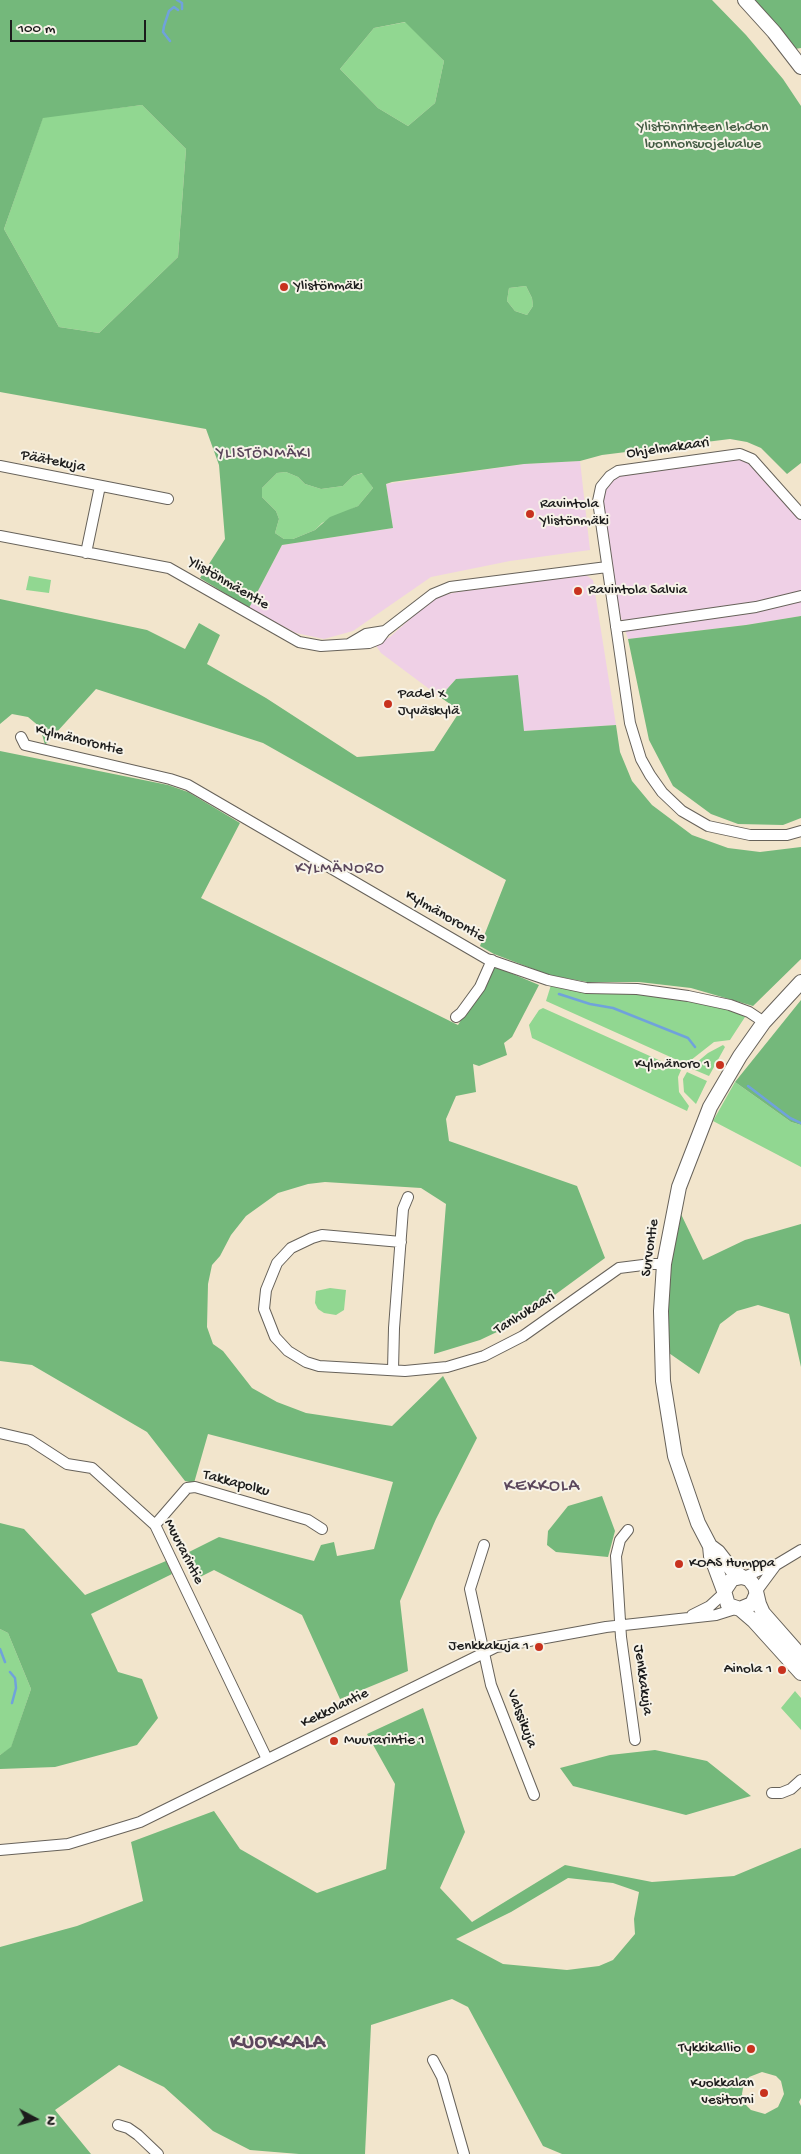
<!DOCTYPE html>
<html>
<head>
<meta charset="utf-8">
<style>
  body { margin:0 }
  #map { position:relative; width:801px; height:2154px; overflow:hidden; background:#f2e5cc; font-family:"Gochi Hand",sans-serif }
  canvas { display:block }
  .north { position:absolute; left:10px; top:2094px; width:50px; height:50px; -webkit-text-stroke:4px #f7f3e8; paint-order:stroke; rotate:96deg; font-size:14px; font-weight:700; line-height:20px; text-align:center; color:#1c1c1c }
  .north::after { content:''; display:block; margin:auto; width:18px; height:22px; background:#1c1c1c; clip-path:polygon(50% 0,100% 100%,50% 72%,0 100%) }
  .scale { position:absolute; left:10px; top:20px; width:136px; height:22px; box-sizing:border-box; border:2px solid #1c1c1c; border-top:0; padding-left:6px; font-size:15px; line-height:18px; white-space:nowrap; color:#1c1c1c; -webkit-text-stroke:4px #f7f3e8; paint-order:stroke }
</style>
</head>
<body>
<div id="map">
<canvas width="801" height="2154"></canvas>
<div class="north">N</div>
<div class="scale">100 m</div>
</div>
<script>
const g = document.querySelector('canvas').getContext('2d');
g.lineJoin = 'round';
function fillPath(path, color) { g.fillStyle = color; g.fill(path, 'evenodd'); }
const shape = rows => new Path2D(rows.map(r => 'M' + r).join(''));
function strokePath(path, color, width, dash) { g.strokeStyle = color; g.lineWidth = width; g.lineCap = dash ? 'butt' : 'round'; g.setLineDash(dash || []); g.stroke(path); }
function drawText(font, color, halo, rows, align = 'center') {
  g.font = font + ' "Gochi Hand",sans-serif'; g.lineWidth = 4; g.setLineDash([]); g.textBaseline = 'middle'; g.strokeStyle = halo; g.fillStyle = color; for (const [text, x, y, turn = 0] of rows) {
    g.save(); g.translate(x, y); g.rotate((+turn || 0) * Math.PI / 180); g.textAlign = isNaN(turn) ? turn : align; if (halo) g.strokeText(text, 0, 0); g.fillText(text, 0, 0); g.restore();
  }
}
fillPath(shape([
  [742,458,751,464,801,520,801,616,746,625,628,639,617,605,603,502,605,490,613,480,622,475],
  [580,461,590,550,510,561,431,577,353,631,324,639,296,633,249,608,282,545,393,528,386,484,524,464],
  [586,575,593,580,616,725,524,731,456,679,440,697,381,653,375,644,390,637,429,602,440,596,457,592]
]), '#efd0e6');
fillPath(shape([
  [406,22,444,61,435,103,408,126,378,108,340,69,374,28],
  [142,105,186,149,178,257,99,333,59,327,4,229,43,117],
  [526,286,532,298,533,306,527,315,515,311,507,301,509,288],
  [286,472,298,477,305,484,321,489,343,486,353,476,363,473,373,488,358,506,322,523,315,530,293,539,284,539,275,533,279,519,276,511,262,497,262,488,277,473],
  [29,576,51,580,49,593,26,590],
  [551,985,688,1000,729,1009,745,1017,730,1040,714,1042,686,1064,546,1001],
  [543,1008,681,1070,678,1077,679,1092,689,1106,687,1111,532,1038,529,1025,539,1010],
  [723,1045,725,1047,709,1076,690,1068,708,1053],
  [687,1072,707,1081,696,1104,684,1092,683,1079],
  [735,1082,791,1122,801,1125,801,1167,713,1121],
  [330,1288,346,1290,344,1310,336,1315,324,1313,318,1309,315,1303,316,1291],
  [0,1629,8,1633,31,1689,11,1748,0,1755],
  [795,1691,801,1698,801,1730,781,1708]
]), '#91d791');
fillPath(shape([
  [0,0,712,0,746,35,783,79,801,106,801,463,787,474,761,448,747,442,730,439,602,455,580,461,524,464,392,482,386,484,393,528,282,545,249,608,200,578,225,539,219,465,206,429,0,392],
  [405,22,444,61,435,103,408,126,378,108,340,69,374,28],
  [142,105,186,149,178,257,99,333,59,327,4,229,43,118],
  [526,286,532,298,533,306,527,315,515,311,507,301,509,288],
  [286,472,298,477,305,484,321,489,343,486,353,476,362,473,373,488,358,506,330,517,315,530,293,539,284,539,275,533,279,519,276,511,262,497,262,488,277,473],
  [755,0,801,0,801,48,795,49],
  [0,599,147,630,185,649,199,623,220,635,207,664,266,698,357,757,434,751,460,711,440,697,456,679,518,675,524,731,616,725,620,752,632,781,652,805,692,835,728,848,760,852,801,847,801,959,753,1006,691,988,639,982,587,982,549,975,494,954,480,946,506,880,263,743,96,689,45,745,40,727,28,717,12,714,0,724],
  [801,616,801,818,783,825,738,824,711,814,673,786,649,740,628,639,746,625],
  [0,751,168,785,188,792,240,823,201,898,458,1025,494,966,539,985,512,1037,504,1043,507,1055,479,1066,473,1064,476,1092,456,1096,446,1119,449,1141,577,1186,605,1258,518,1322,480,1340,434,1354,446,1204,421,1188,325,1182,308,1184,278,1193,246,1216,231,1235,220,1256,212,1265,208,1284,207,1327,213,1344,223,1351,252,1388,277,1402,306,1413,392,1426,443,1376,477,1438,436,1519,400,1601,408,1671,340,1699,302,1615,214,1570,196,1579,185,1554,219,1537,314,1561,321,1545,334,1542,337,1556,374,1549,393,1482,208,1434,194,1483,185,1481,147,1432,32,1365,0,1361],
  [801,1000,801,1125,791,1122,735,1082],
  [680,1212,703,1260,745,1240,801,1224,801,1367,789,1314,758,1305,737,1311,720,1324,699,1374,666,1351,671,1265],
  [602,1496,615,1531,608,1557,556,1552,547,1545,548,1531,568,1506],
  [0,1523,24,1529,85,1595,166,1561,172,1574,91,1614,118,1672,142,1679,158,1718,137,1745,55,1767,0,1769,0,1755,11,1747,31,1689,8,1633,0,1629],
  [423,1708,465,1832,440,1888,472,1922,565,1865,652,1882,734,1876,801,1848,801,2098,799,2102,801,2106,801,2154,562,2154,543,2146,468,2007,452,1999,371,2025,365,2154,299,2154,250,2150,213,2131,164,2087,119,2065,55,2110,91,2154,0,2154,0,1947,77,1926,143,1901,131,1842,214,1811,240,1849,317,1893,386,1869,395,1784,367,1734],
  [568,1878,613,1883,639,1892,634,1919,635,1934,613,1960,599,1966,567,1970,503,1964,456,1939,511,1912],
  [762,2072,776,2076,781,2081,784,2094,778,2107,765,2114,751,2110,746,2105,742,2094,743,2088,749,2077],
  [655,1750,707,1761,751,1796,686,1815,573,1786,560,1768,610,1755]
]), '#74b87b');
strokePath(shape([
  [177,0,182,3,182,9],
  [170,41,163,32,164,26,169,11,174,7,178,10],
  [559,994,590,1004,613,1008,688,1038,695,1047],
  [748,1086,790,1118,801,1123],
  [0,1649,5,1662],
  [10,1672,15,1678,16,1688,12,1703]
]), '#70a2db', 2.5);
const minor = shape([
  [0,466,168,499],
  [801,514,752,459,740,454,618,471,610,476,601,487,598,501,630,723,641,759,650,775,662,792,682,811,708,826,750,835,787,835,801,831],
  [0,536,169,568,299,642,321,646,369,643,379,639,385,631,433,594,450,587,607,567],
  [86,553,100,486],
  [616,627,756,607,801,596],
  [349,644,366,634,385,631],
  [21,737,25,745,170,779,188,785,487,959,548,980,586,988,637,989,688,996,730,1005,749,1012,764,1022],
  [456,1017,461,1013,480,987,492,960],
  [401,1242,322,1235,312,1238,291,1248,277,1263,266,1290,264,1309,275,1337,288,1351,306,1362,319,1366,405,1371,447,1367,484,1356,523,1336,619,1268,651,1264,664,1264],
  [393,1370,394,1328,403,1209,408,1197],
  [0,1433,30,1440,67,1464,92,1468,155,1525,267,1759],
  [155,1525,187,1488,195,1487,308,1520,322,1529],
  [628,1530,620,1540,616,1556,621,1637,635,1740],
  [484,1545,470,1589,491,1685,534,1795],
  [744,1577,765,1568,776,1565,801,1550],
  [756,1592,776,1565],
  [692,1615,710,1606,723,1594],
  [772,1793,781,1793,791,1789,801,1780],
  [0,1850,68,1844,140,1822,496,1647,606,1627,716,1615,735,1609],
  [433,2060,442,2077,464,2154],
  [118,2125,128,2128,138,2135,158,2154]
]);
const major = shape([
  [745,0,774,32,801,67],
  [710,1546,711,1556,724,1591],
  [742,1577,732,1570,718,1552,710,1546,698,1523,675,1456,663,1381,661,1311,664,1264,679,1187,710,1107,740,1056,764,1022,801,982],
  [756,1595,752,1604,740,1609,728,1605,724,1591,732,1579,742,1577,749,1579,755,1587,759,1604,763,1613,801,1656],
  [740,1609,754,1621,801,1673]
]);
strokePath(minor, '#67625a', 12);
strokePath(major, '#67625a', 16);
strokePath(minor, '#fff', 10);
strokePath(major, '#fff', 14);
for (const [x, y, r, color] of [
  [284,287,5,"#c8321e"],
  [530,514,5,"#c8321e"],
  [578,591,5,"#c8321e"],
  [388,704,5,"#c8321e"],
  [720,1065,5,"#c8321e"],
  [679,1564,5,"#c8321e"],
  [539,1647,5,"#c8321e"],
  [782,1670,5,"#c8321e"],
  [334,1741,5,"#c8321e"],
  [751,2049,5,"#c8321e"],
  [764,2093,5,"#c8321e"]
]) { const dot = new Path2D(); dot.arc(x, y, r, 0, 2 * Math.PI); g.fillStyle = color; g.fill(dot); strokePath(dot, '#f7f3e8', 2); }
drawText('15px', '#455d45', '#f7f3e8', [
  ["Ylistönrinteen lehdon",703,128],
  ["luonnonsuojelualue",703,145]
]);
drawText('15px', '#1c1c1c', '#f7f3e8', [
  ["Ylistönmäki",294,287],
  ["Ravintola",540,505],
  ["Ylistönmäki",540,522],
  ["Ravintola Salvia",588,591],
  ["Padel X",398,695],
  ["Jyväskylä",398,712],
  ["Kylmänoro 1",710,1065,"right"],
  ["KOAS Humppa",689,1564],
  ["Jenkkakuja 1",529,1647,"right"],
  ["Ainola 1",772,1670,"right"],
  ["Muurarintie 1",344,1741],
  ["Tykkikallio",741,2049,"right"],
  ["Kuokkalan",754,2084,"right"],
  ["vesitorni",754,2101,"right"]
], 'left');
drawText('15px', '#1c1c1c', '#f7f3e8', [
  ["Ohjelmakaari",668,449,-8],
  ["Päätekuja",53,462,11],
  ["Ylistönmäentie",228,584,30],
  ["Kylmänorontie",79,741,14],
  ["Kylmänorontie",445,917,30],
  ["Survontie",651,1248,-82],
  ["Tanhukaari",525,1314,-32],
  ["Takkapolku",236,1484,15],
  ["Muurarintie",183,1552,63],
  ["Jenkkakuja",642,1680,82],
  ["Kekkolantie",335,1709,-26],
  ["Valssikuja",521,1719,69]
]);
g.letterSpacing = '1px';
drawText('16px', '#5b475c', '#f7f3e8', [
  ["YLISTÖNMÄKI",264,455],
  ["KYLMÄNORO",340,870]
]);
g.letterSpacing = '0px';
g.letterSpacing = '1px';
drawText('18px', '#5b475c', '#f7f3e8', [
  ["KEKKOLA",542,1487]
]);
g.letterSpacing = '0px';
g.letterSpacing = '1px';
drawText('bold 20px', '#5b475c', '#f7f3e8', [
  ["KUOKKALA",278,2044]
]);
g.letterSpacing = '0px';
</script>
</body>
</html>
